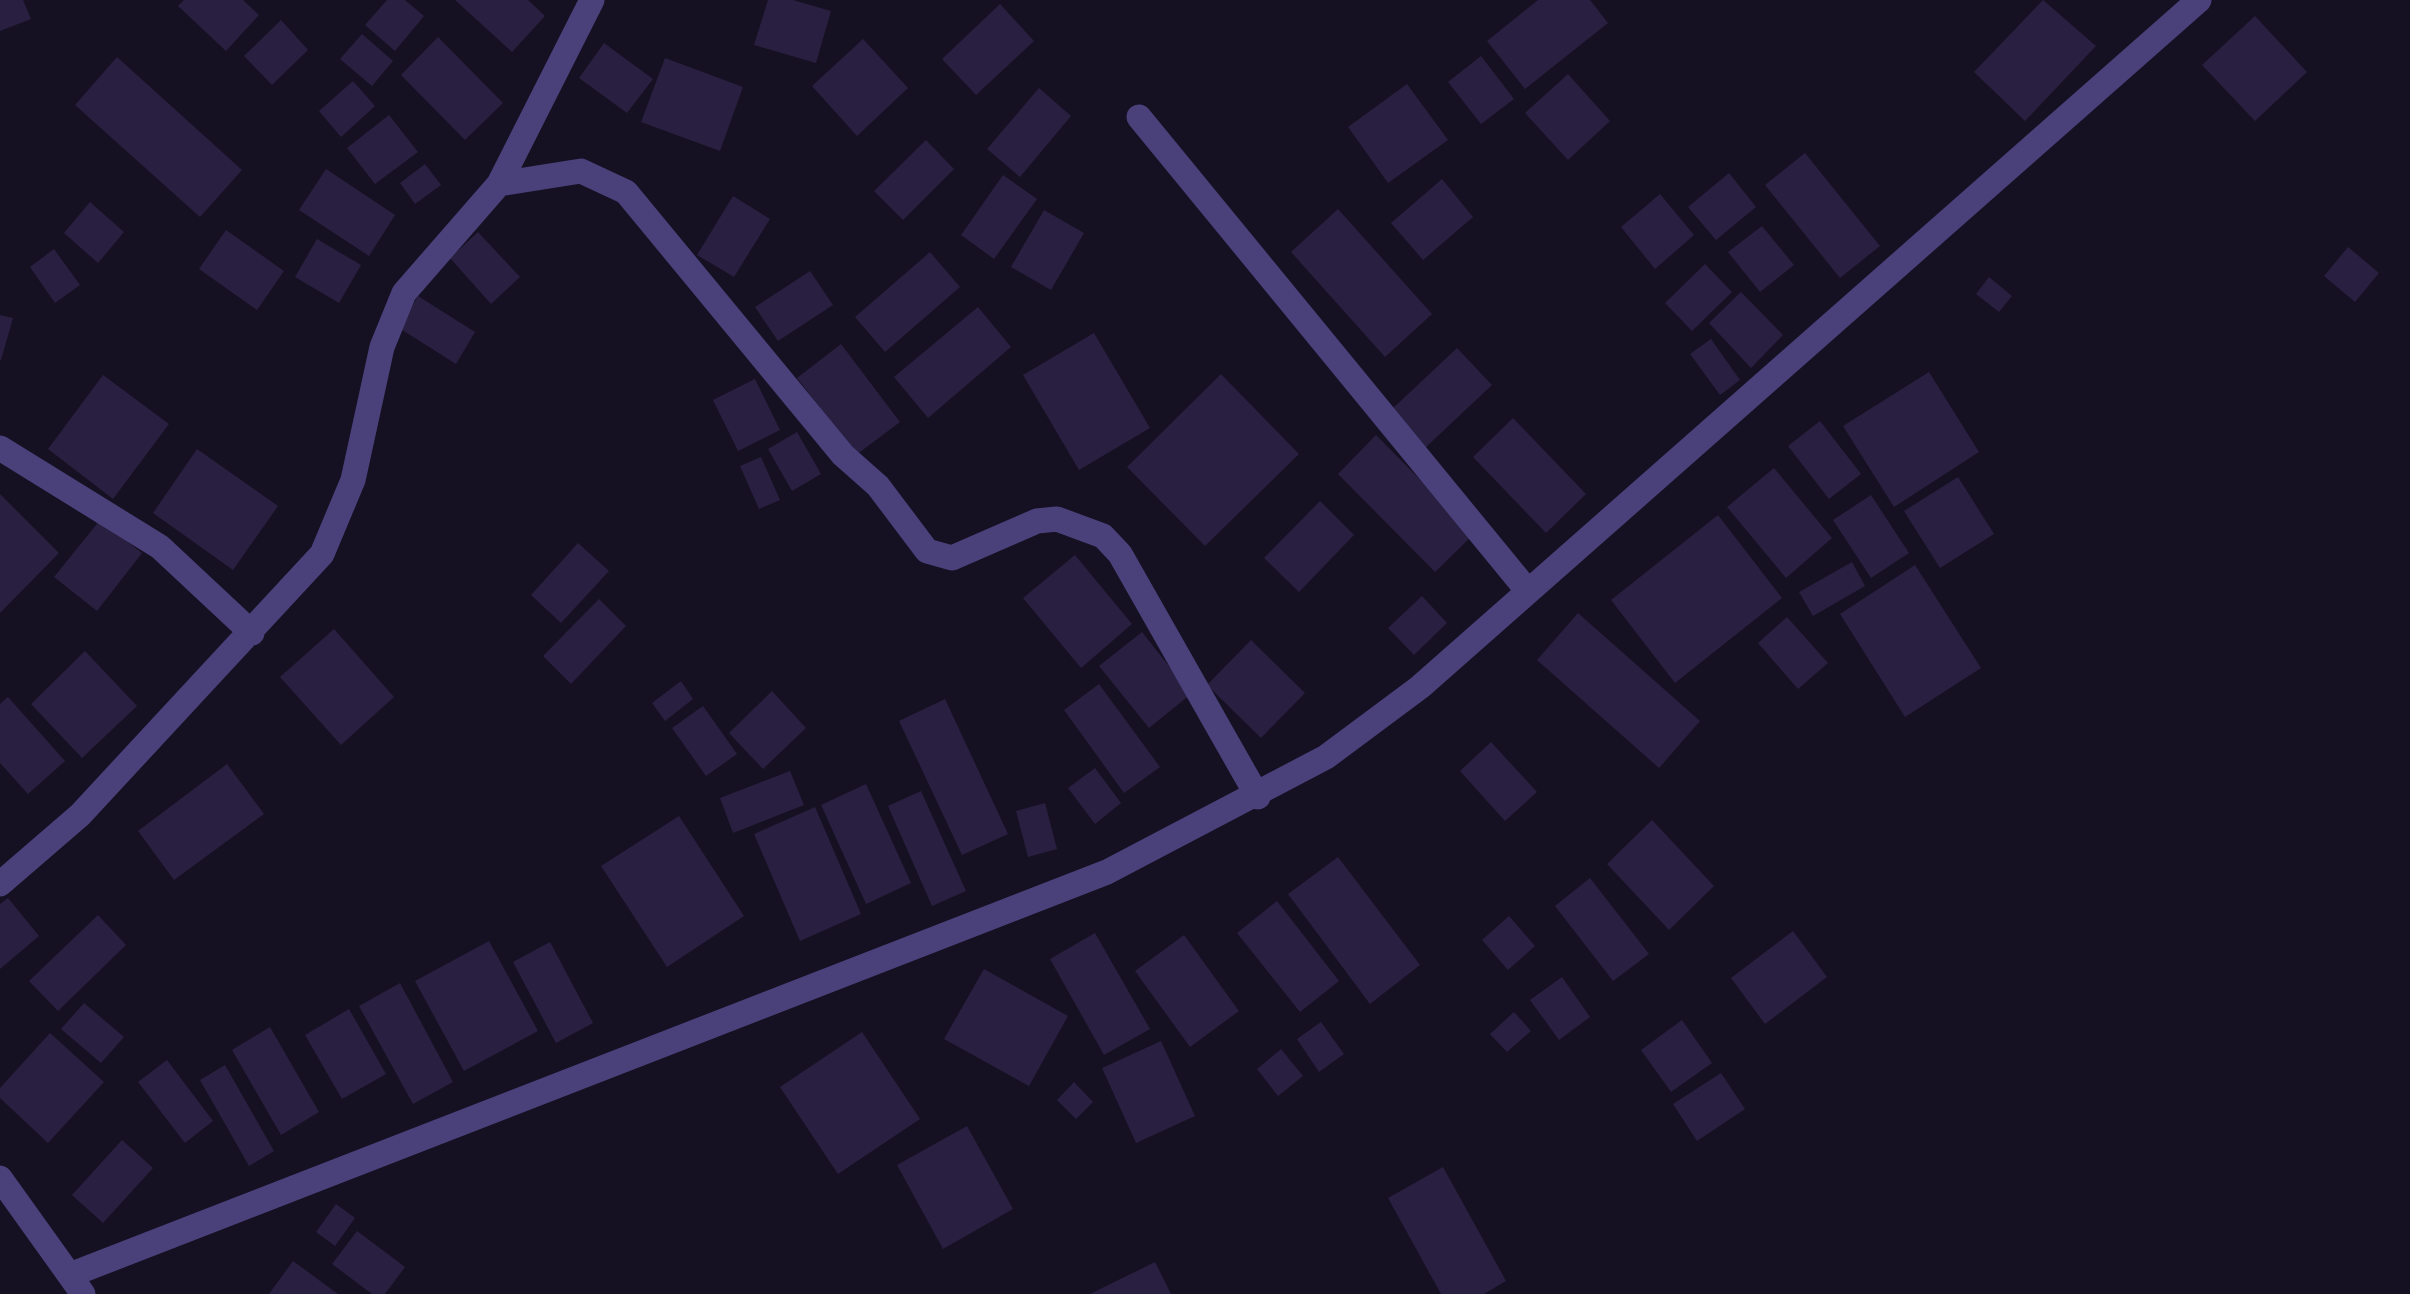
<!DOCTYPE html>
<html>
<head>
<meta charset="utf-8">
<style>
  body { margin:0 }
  canvas { display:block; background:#151022 }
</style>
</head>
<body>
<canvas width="2410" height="1294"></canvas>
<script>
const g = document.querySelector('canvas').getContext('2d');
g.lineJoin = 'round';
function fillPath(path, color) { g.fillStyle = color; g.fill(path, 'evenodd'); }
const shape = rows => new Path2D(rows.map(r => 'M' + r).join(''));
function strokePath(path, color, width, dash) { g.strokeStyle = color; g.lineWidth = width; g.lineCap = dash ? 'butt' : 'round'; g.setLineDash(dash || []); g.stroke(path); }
fillPath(shape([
  [0,0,23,0,31,19,0,31],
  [184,0,243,0,259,15,226,51,178,6],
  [387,0,405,0,424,16,395,51,365,25],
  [455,0,528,0,545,16,512,52],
  [768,0,793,0,831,11,816,63,754,45],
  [1538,0,1590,0,1608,23,1525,89,1487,41],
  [2043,0,2096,46,2025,121,1974,72],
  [1000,4,1034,41,976,95,942,59],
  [2255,16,2307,72,2255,121,2202,65],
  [281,20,308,50,272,85,244,56],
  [362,34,393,61,372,86,340,59],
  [438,37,503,103,465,140,401,75],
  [863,39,908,88,857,136,812,86],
  [604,43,653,79,627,113,579,78],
  [1481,56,1514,99,1481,124,1448,82],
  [117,57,242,170,200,217,75,105],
  [665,58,743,87,720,151,641,122],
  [1568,74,1610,121,1568,160,1525,113],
  [353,81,375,106,341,137,319,111],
  [1407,84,1448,140,1388,183,1348,127],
  [1039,88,1071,116,1020,177,987,149],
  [389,115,418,152,375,184,347,148],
  [926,140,954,169,903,220,874,191],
  [1805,153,1880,246,1840,278,1765,185],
  [425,164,441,185,415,204,400,183],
  [326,169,395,215,369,256,299,210],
  [1729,173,1756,207,1716,240,1688,207],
  [1003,175,1037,199,994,259,961,235],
  [1442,179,1473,217,1423,260,1391,223],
  [1660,194,1694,235,1655,269,1621,227],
  [733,196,770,219,734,277,697,255],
  [90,202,124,232,98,263,64,233],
  [1338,209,1432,314,1385,357,1291,252],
  [1044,210,1084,233,1051,290,1011,267],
  [1762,226,1794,265,1760,292,1728,252],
  [226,230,284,271,257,310,199,269],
  [478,232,520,277,491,304,450,258],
  [317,239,361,265,339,303,295,277],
  [2348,247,2379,273,2355,302,2324,276],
  [54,249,80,285,55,303,30,267],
  [930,252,960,287,885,352,855,317],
  [1705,264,1732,292,1692,331,1665,303],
  [810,271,833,305,778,341,755,307],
  [1989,277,2012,296,1999,312,1976,294],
  [1741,292,1783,335,1751,368,1709,323],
  [418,296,475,332,456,364,399,328],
  [978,307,1011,347,928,418,894,377],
  [0,315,13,318,1,360,0,360],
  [1094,333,1150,428,1079,470,1023,375],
  [1711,339,1740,380,1720,395,1690,354],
  [841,344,900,422,856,455,797,378],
  [1457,348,1492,385,1425,448,1390,411],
  [1929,372,1979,452,1894,507,1843,426],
  [1221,374,1299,454,1205,546,1127,467],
  [103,375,169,424,113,499,48,449],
  [755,379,780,430,738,451,713,400],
  [1513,418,1586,494,1546,533,1473,457],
  [1820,421,1861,474,1829,499,1788,446],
  [797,432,821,474,792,491,768,449],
  [1376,435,1474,534,1435,572,1338,474],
  [197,449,278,506,233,570,153,513],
  [761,457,780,500,759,509,740,466],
  [1774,468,1832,538,1786,578,1727,507],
  [1958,477,1994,534,1940,568,1904,511],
  [0,494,59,553,0,613],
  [1871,495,1909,553,1871,578,1833,520],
  [1320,501,1354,535,1299,592,1264,558],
  [1718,515,1782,598,1675,683,1611,600],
  [100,520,142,553,97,611,54,577],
  [578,543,609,571,561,623,531,595],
  [1075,555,1132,624,1081,668,1023,598],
  [1852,562,1865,586,1813,616,1799,592],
  [1915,565,1981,668,1905,717,1840,614],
  [1422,596,1447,623,1414,655,1388,628],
  [599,599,626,626,571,684,543,656],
  [1578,613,1700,721,1659,768,1537,660],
  [1787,617,1828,663,1798,689,1758,643],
  [334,629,394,697,341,745,280,677],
  [1142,632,1191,694,1149,728,1099,666],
  [1251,640,1305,693,1261,738,1207,685],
  [85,651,137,706,82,758,31,704],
  [681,681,693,699,665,721,652,703],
  [1099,684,1160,767,1124,793,1064,710],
  [772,691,806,728,763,769,729,733],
  [8,697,65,761,28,794,0,763,0,704],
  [945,699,1008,834,962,855,899,721],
  [703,706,737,754,706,776,672,728],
  [1491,742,1537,792,1505,821,1460,771],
  [227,764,264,814,174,880,138,831],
  [1095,768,1121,803,1095,824,1068,788],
  [790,771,804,805,733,833,720,798],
  [866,784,911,883,866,904,821,805],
  [921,791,966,891,932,906,888,806],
  [1045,803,1057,849,1028,857,1016,811],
  [815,807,861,914,800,941,754,834],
  [679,816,744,916,667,967,601,866],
  [1652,820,1714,886,1669,930,1607,864],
  [1338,857,1420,965,1370,1004,1288,894],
  [1590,878,1649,954,1613,981,1555,906],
  [8,898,39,936,0,969,0,904],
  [1277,901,1339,981,1300,1012,1237,933],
  [98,915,126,945,58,1011,29,981],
  [1509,916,1535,946,1508,970,1482,940],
  [1793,931,1827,977,1765,1024,1731,978],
  [1095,933,1150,1029,1104,1055,1050,959],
  [1184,935,1239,1011,1190,1047,1135,971],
  [489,941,538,1031,464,1071,415,981],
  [550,942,593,1023,556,1043,513,962],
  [984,969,1068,1016,1029,1086,944,1039],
  [1562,977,1590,1017,1559,1040,1530,1000],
  [400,983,453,1082,413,1104,359,1006],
  [84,1003,124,1037,101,1063,61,1029],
  [349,1009,386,1074,342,1099,305,1035],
  [1514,1012,1531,1031,1507,1052,1490,1034],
  [1682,1020,1712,1063,1671,1092,1641,1050],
  [1321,1022,1344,1054,1319,1072,1297,1039],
  [270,1027,319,1112,281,1135,232,1050],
  [862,1032,920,1119,838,1174,780,1087],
  [50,1033,104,1082,48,1143,0,1098,0,1088],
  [1161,1041,1195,1116,1136,1143,1102,1068],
  [1281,1049,1303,1076,1278,1096,1257,1069],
  [167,1060,213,1121,185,1143,138,1082],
  [225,1065,274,1151,249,1166,200,1080],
  [1721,1073,1745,1109,1697,1141,1673,1104],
  [1074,1082,1093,1102,1076,1119,1057,1100],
  [967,1126,1013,1209,943,1249,897,1165],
  [122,1140,153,1168,103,1223,72,1195],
  [1443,1167,1506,1281,1484,1294,1441,1294,1388,1198],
  [336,1204,355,1218,335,1246,316,1232],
  [357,1231,405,1267,385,1294,372,1294,332,1264],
  [293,1261,338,1294,269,1294],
  [1155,1262,1171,1294,1090,1294]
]), '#291f40');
strokePath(shape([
  [1139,117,1527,590],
  [499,184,581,171,626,192,843,455,878,486,927,551,952,558,1037,521,1057,519,1103,536,1120,554,1258,797],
  [0,448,160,547,252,633],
  [0,884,80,815,322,554,353,480,382,347,404,293,499,184,592,0],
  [0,1178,83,1294],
  [70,1275,1107,872,1326,757,1420,687,2199,0]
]), '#4a417b', 25);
</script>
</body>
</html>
